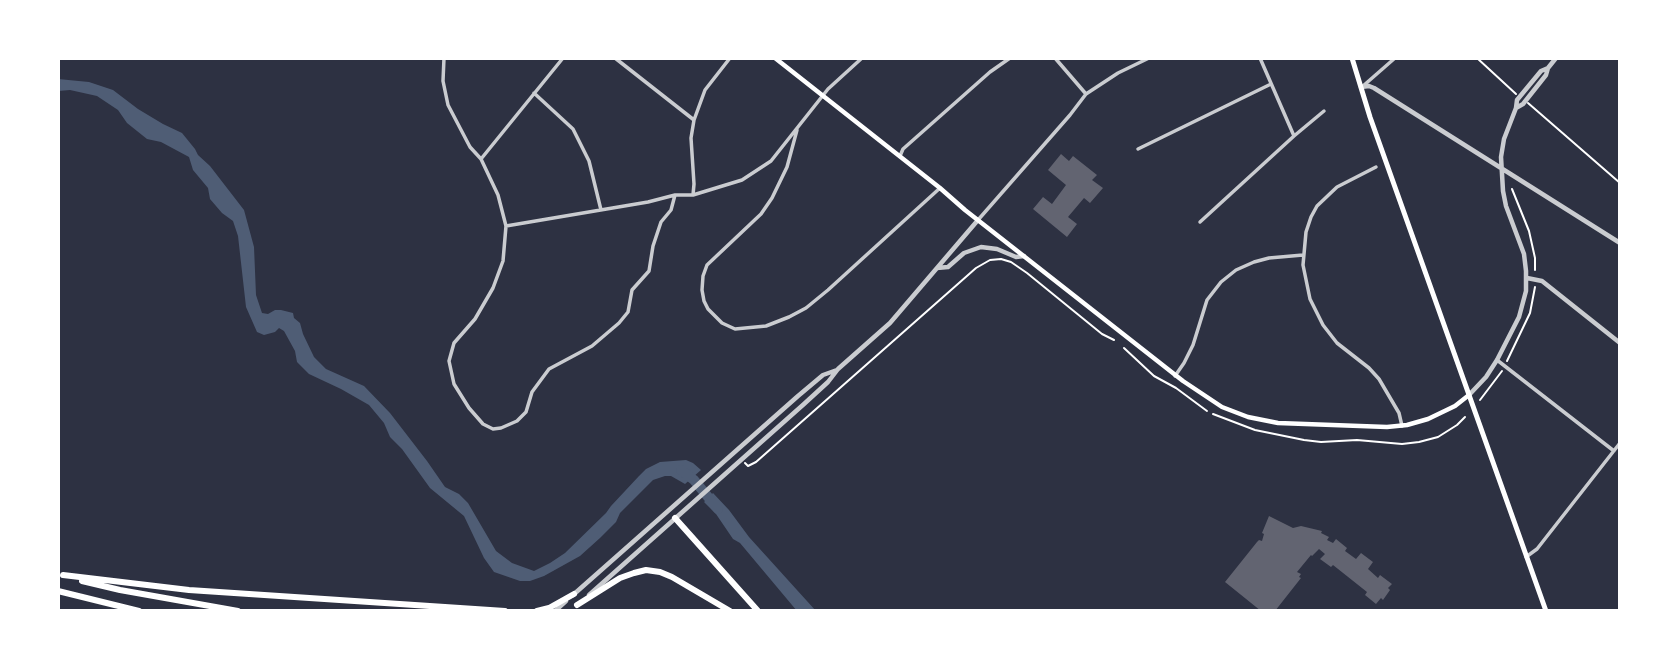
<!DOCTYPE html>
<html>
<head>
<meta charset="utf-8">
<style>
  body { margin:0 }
  #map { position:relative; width:1678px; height:669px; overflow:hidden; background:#2d3142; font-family:Georgia,serif }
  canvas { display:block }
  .frame { position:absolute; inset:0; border:60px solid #fff; pointer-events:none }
</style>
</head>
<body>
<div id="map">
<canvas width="1678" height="669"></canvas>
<div class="frame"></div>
</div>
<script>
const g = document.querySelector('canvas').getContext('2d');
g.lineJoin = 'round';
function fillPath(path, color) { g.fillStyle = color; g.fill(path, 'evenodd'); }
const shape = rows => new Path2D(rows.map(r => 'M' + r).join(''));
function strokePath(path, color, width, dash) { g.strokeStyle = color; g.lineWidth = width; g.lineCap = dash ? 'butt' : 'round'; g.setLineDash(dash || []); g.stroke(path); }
fillPath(shape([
  [58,79,89,82,113,90,138,109,163,124,182,133,195,149,198,155,210,166,244,210,254,247,256,295,262,313,268,314,275,310,281,310,293,313,294,318,300,323,303,334,314,357,326,369,364,386,390,413,427,461,445,487,459,494,468,503,496,551,512,563,534,571,550,563,565,553,606,513,611,506,639,476,646,469,660,462,686,460,693,463,701,470,685,484,671,476,665,476,653,480,620,513,616,522,600,538,580,556,544,576,530,581,520,581,494,572,484,558,464,516,430,488,402,449,390,437,384,423,369,405,341,389,309,374,297,362,295,351,284,331,279,328,275,332,264,335,257,332,246,307,238,236,233,221,222,213,210,199,208,188,193,170,189,157,161,142,147,139,127,123,118,110,97,96,70,90,58,91],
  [713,493,729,510,749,537,816,611,797,611,740,543,733,539,716,514,704,502]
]), '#4f5d75');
strokePath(shape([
  [681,470,694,480,718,509]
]), '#4f5d75', 10);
fillPath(shape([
  [1061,154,1069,161,1073,156,1097,175,1092,180,1103,188,1090,203,1084,198,1068,217,1077,224,1067,237,1033,209,1043,197,1052,204,1066,185,1048,170],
  [1269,516,1293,528,1301,526,1322,531,1321,533,1329,537,1327,540,1333,543,1336,539,1347,548,1345,551,1356,559,1361,553,1373,562,1368,569,1378,578,1380,575,1392,584,1388,588,1390,590,1383,600,1381,598,1376,604,1365,595,1367,592,1333,565,1331,567,1320,559,1325,554,1319,549,1312,556,1311,555,1297,572,1301,574,1299,577,1301,578,1275,611,1261,611,1225,582,1257,542,1259,540,1262,541,1264,534,1262,533]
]), '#626471');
strokePath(shape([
  [1477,58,1516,94],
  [1528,103,1620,183],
  [1512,189,1529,231,1535,258,1535,270],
  [1124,348,1154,376,1176,388,1207,411],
  [1507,361,1530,313,1535,287],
  [1480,400,1502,371],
  [1213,414,1255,430,1304,440,1321,442,1357,440,1402,444,1419,442,1438,437,1457,425,1465,417],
  [745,463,748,466,756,462,976,268,990,260,1001,259,1011,262,1027,273,1102,334,1114,340]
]), '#fff', 2);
strokePath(shape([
  [444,58,443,81,448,105,470,147,481,159,498,195,506,226,503,261,493,288,475,319,454,343,449,361,454,384,469,408,483,424,493,429,501,428,517,421,526,412,532,392,549,369,592,346,619,323,628,312,632,290,649,271,653,246,661,222,671,210,675,195],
  [615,58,694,120],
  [1055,58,1086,94],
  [1260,58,1294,136],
  [1363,86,1395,58],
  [534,93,573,129,589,161,601,210],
  [797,130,787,167,772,198,761,214,707,265,703,276,702,290,704,301,708,309,722,323,735,329,766,326,789,317,806,308,828,290,940,188],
  [1138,149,1271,84],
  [900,156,903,149,990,72,1010,58],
  [481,159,563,58],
  [1376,167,1337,187,1317,206,1311,217,1306,232,1303,265,1310,299,1323,325,1337,343,1369,368,1379,379,1399,413,1402,426],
  [693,195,694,184,691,138,694,120,705,90,730,58],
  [978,220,1070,115,1086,94,1118,73,1149,58],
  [1200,222,1294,136,1324,111],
  [506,226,648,202,675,195,693,195,742,180,771,161,828,89,862,58],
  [1497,360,1614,451],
  [1175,376,1184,363,1193,345,1207,300,1221,282,1236,270,1254,262,1269,258,1303,255],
  [1526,557,1537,549,1620,443]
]), '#caccd0', 3.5);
strokePath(shape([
  [1361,87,1369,86,1374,88,1620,243],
  [1516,108,1523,104,1546,75,1548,68],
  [937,268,948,267,964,253,981,247,997,249,1016,257,1024,256],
  [1527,278,1542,281,1620,343],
  [1469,395,1486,377,1497,360,1519,317,1526,291,1526,271,1524,254,1506,206,1503,191,1501,157,1504,139,1516,108,1517,100,1541,71,1548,68,1556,58],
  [573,595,798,396,823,375,837,370],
  [589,595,804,404,828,382,838,369,890,323,978,220],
  [555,611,566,601]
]), '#caccd0', 4.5);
strokePath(shape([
  [775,58,940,188,965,210,1183,381,1222,407,1248,417,1278,423,1387,427,1407,425,1428,419,1455,406,1469,395]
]), '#fff', 4.5);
strokePath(shape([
  [1352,58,1370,117,1546,611]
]), '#fff', 5);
strokePath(shape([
  [675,518,758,611],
  [63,575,189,590,505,611],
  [82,581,120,590,238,611],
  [58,591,139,611],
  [577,605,620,578,634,573,646,570,660,572,672,577,730,611],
  [537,611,549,608,574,594]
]), '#fff', 6);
</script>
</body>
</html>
